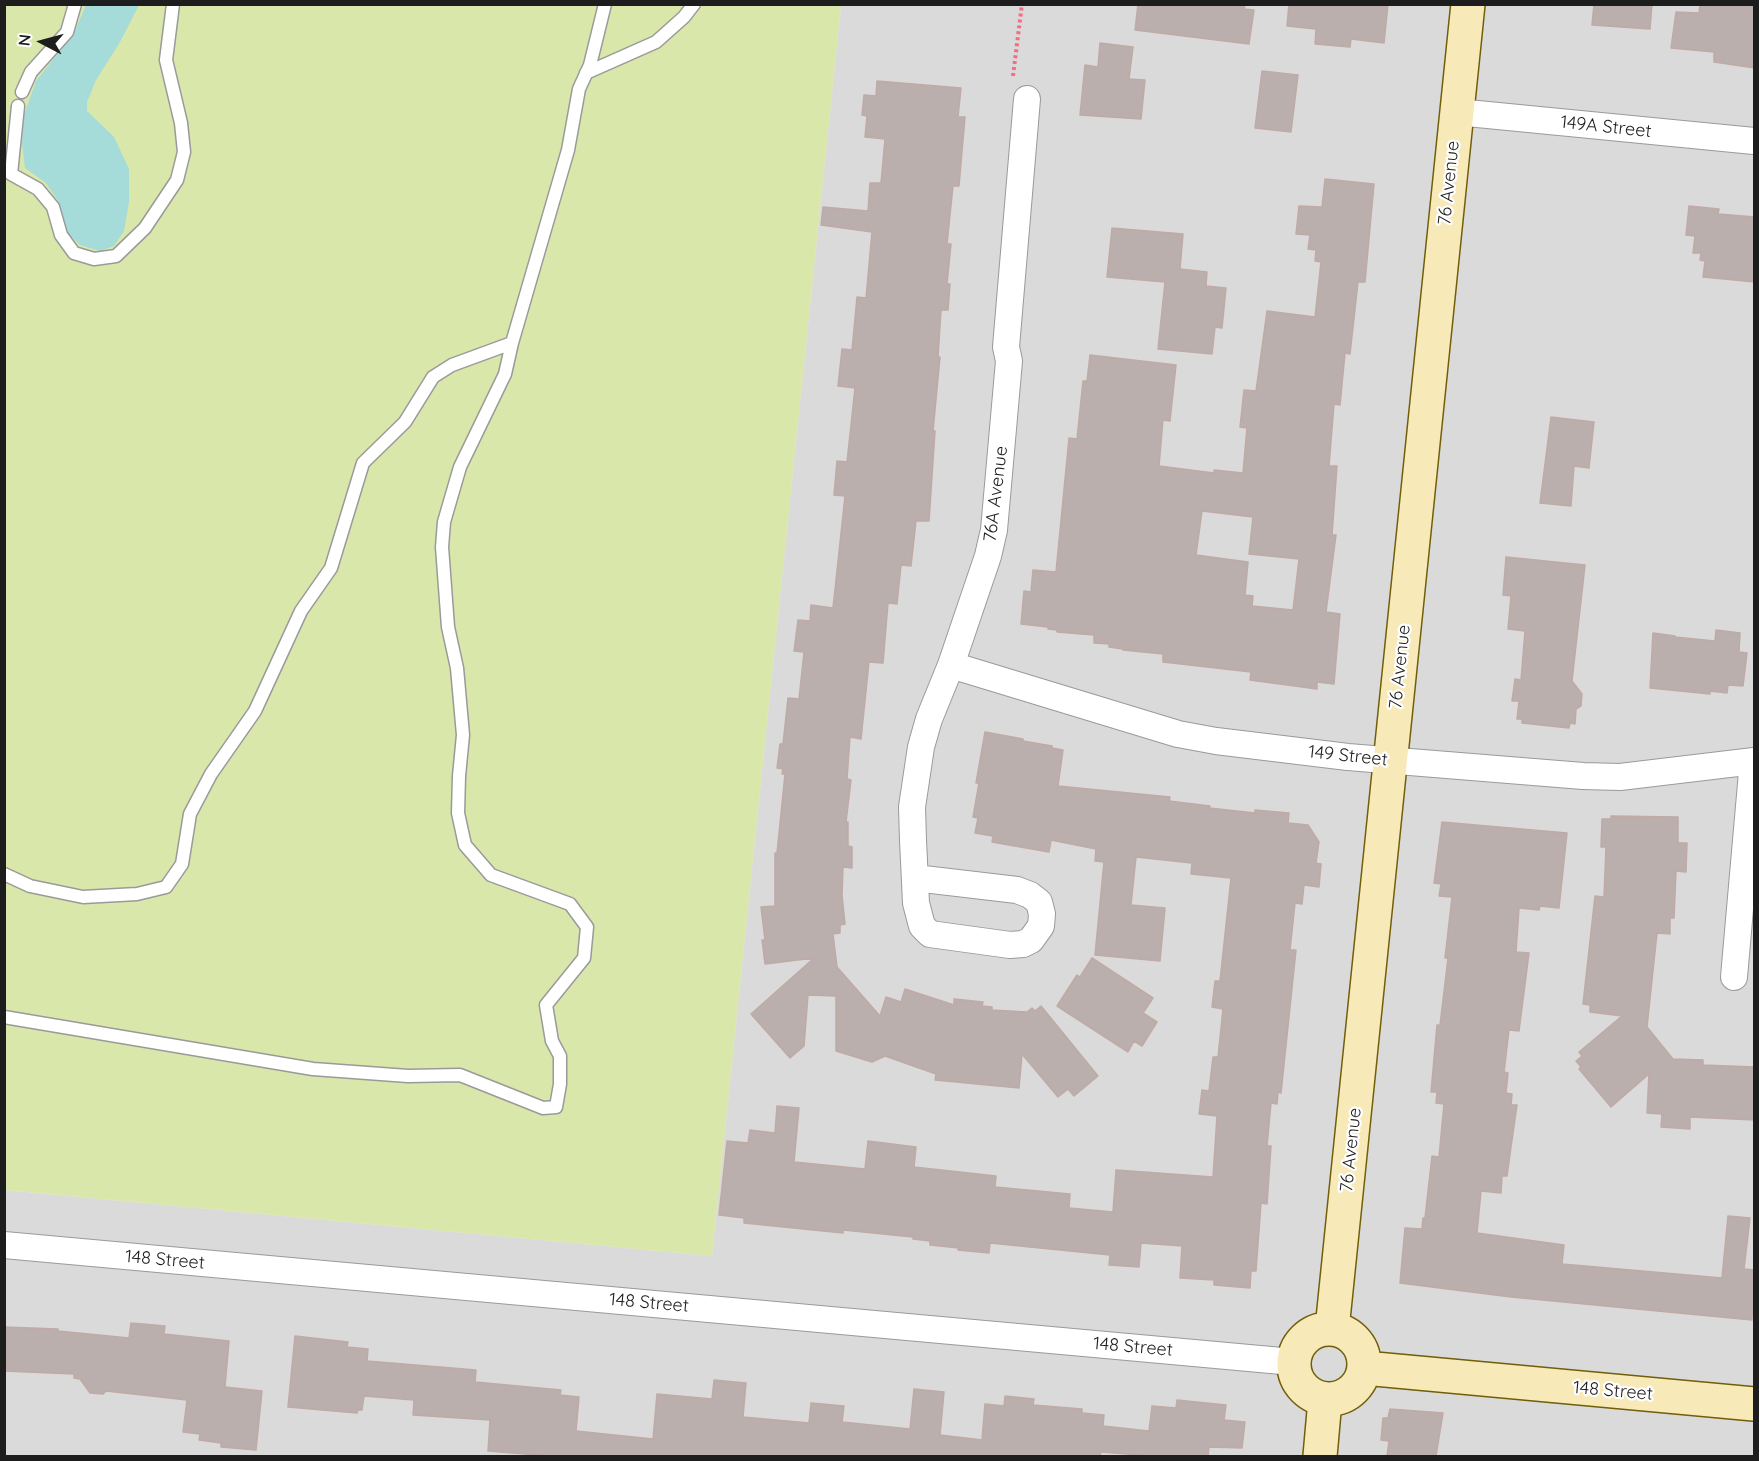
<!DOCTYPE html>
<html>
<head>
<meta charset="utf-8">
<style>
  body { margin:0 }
  #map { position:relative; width:1759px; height:1461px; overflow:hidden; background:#eee7e3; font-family:Quicksand,sans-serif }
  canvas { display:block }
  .frame { position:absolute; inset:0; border:6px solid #1d1d1d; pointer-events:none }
  .north { position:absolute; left:12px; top:12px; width:60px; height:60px; -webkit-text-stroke:4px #fff; paint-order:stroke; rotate:276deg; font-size:16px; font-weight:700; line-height:24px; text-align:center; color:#1d1d1d }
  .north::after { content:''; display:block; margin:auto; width:21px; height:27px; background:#1d1d1d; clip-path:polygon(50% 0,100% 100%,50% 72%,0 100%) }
</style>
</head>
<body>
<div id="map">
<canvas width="1759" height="1461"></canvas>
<div class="frame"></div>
<div class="north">N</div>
</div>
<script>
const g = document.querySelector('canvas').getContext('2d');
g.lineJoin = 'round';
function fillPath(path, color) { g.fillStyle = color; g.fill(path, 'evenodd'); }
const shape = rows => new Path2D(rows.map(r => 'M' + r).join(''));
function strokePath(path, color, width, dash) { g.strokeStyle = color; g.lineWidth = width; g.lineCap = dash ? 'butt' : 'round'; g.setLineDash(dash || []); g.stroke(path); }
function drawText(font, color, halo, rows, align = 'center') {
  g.font = font + ' Quicksand,sans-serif'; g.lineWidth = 4.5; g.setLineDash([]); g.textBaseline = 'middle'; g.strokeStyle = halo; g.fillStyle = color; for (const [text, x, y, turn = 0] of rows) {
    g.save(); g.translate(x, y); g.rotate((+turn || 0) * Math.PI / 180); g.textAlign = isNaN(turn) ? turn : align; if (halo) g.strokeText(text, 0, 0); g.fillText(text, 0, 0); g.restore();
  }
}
fillPath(shape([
  [841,5,1754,5,1754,1456,5,1456,4,1190,712,1256]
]), '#dbdada');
fillPath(shape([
  [4,5,841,5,712,1256,5,1190]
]), '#d9e7aa');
fillPath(shape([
  [86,5,139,5,120,42,96,80,87,102,87,111,114,137,129,169,129,202,124,231,114,246,100,251,80,245,65,230,59,202,46,183,25,168,22,144,23,118,36,81,74,33]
]), '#a5dbd8');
const building = shape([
  [1138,4,1245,4,1244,9,1254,10,1249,44,1135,30,1138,4],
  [1289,4,1388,4,1384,43,1351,39,1350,47,1315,44,1316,29,1287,26,1289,4],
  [1594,4,1652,4,1650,29,1592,25,1594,4],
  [1700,4,1755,4,1755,68,1714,62,1714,52,1671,48,1676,12,1699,13,1700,4],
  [1100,43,1133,47,1129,79,1145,80,1141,119,1080,115,1085,65,1098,67,1100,43],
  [1262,71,1298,75,1291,132,1255,128,1262,71],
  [877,81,961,88,958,117,965,117,959,186,953,186,947,244,951,244,947,284,950,284,948,310,941,310,938,357,940,357,933,431,935,431,929,521,916,521,911,566,901,565,897,604,888,603,883,663,869,662,861,739,850,737,847,779,851,780,846,822,848,822,848,846,852,847,852,868,843,867,842,895,845,924,840,925,840,933,833,934,837,967,880,1016,886,997,901,1002,905,989,954,1005,954,999,983,1002,982,1006,992,1007,992,1010,1027,1012,1032,1008,1035,1011,1041,1006,1098,1076,1074,1096,1068,1089,1058,1097,1022,1054,1019,1088,935,1080,936,1074,885,1056,872,1062,836,1051,836,996,808,995,804,1046,790,1058,751,1014,814,958,765,964,762,940,765,940,761,907,775,906,775,853,777,853,785,774,782,774,783,769,777,768,780,744,783,744,788,698,799,699,804,652,794,651,798,620,810,621,811,605,833,608,845,496,834,495,837,461,847,462,855,388,838,386,842,349,852,350,857,297,866,298,872,232,821,225,823,207,868,211,870,183,881,183,885,139,865,137,867,116,862,115,864,95,876,96,877,81],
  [1325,179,1374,184,1365,282,1358,282,1350,354,1345,353,1340,405,1334,404,1329,466,1337,466,1332,535,1336,535,1326,612,1340,614,1334,684,1317,682,1317,689,1250,680,1251,672,1163,662,1163,654,1123,650,1123,649,1109,647,1109,644,1094,643,1094,635,1057,632,1057,630,1048,629,1048,627,1021,624,1024,591,1031,592,1033,570,1056,572,1069,438,1077,439,1083,381,1087,381,1090,355,1176,365,1170,421,1163,420,1159,466,1214,473,1214,470,1243,473,1247,428,1240,427,1244,390,1256,391,1267,311,1315,317,1321,262,1315,261,1316,250,1308,249,1310,235,1296,234,1299,206,1322,207,1325,179],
  [1202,511,1253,517,1249,554,1299,559,1293,610,1252,606,1253,596,1245,595,1248,562,1196,555,1202,511],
  [1689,206,1719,209,1718,214,1755,217,1755,282,1703,277,1705,261,1700,260,1701,253,1693,253,1695,236,1686,235,1689,206],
  [1112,228,1183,234,1180,269,1207,272,1206,286,1226,288,1222,328,1215,327,1212,354,1158,349,1165,282,1107,277,1112,228],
  [1551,417,1594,422,1589,468,1574,466,1571,506,1540,503,1551,417],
  [1506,557,1585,565,1572,681,1582,694,1581,706,1576,709,1575,724,1570,723,1569,728,1522,723,1522,719,1517,719,1519,701,1512,701,1515,679,1521,680,1525,631,1508,629,1511,596,1503,595,1506,557],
  [1716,630,1740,633,1739,652,1747,653,1743,686,1728,685,1727,693,1710,691,1710,694,1650,688,1653,633,1675,636,1675,637,1715,641,1716,630],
  [985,732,1023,739,1023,741,1052,746,1052,748,1063,750,1058,786,1170,797,1169,801,1210,806,1209,808,1255,813,1255,810,1289,813,1288,823,1308,825,1319,842,1316,863,1321,864,1319,887,1304,885,1302,904,1295,903,1290,950,1296,950,1281,1093,1278,1092,1277,1104,1271,1103,1267,1146,1271,1146,1267,1204,1261,1203,1256,1271,1251,1271,1250,1288,1214,1285,1214,1280,1180,1278,1182,1246,1141,1243,1139,1267,1109,1265,1110,1255,990,1243,989,1253,958,1250,959,1248,930,1245,930,1241,913,1239,913,1237,843,1230,843,1233,744,1223,744,1218,719,1215,727,1141,748,1143,750,1130,775,1133,777,1106,799,1108,794,1162,865,1169,868,1141,916,1147,914,1167,996,1176,995,1187,1070,1194,1069,1208,1113,1212,1116,1170,1213,1177,1217,1116,1199,1114,1202,1090,1209,1091,1213,1057,1218,1057,1223,1009,1212,1007,1215,981,1220,981,1231,878,1191,874,1192,863,1136,857,1131,905,1165,908,1160,961,1095,955,1104,862,1095,861,1096,849,1051,840,1049,852,992,842,993,836,975,833,978,818,973,817,979,783,976,783,985,732],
  [1611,816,1678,817,1678,843,1687,843,1686,872,1676,871,1674,918,1670,918,1670,934,1657,933,1647,1027,1673,1059,1703,1060,1703,1065,1755,1067,1755,1120,1690,1117,1690,1129,1661,1127,1662,1114,1647,1113,1649,1074,1611,1107,1579,1069,1581,1067,1576,1061,1582,1056,1579,1052,1622,1016,1590,1012,1590,1005,1583,1004,1595,896,1604,897,1606,847,1601,847,1602,819,1611,819,1611,816],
  [1442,822,1567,833,1559,908,1540,906,1539,910,1519,908,1516,952,1529,953,1519,1031,1509,1030,1504,1072,1508,1073,1506,1093,1512,1094,1511,1105,1517,1105,1511,1147,1507,1176,1502,1176,1501,1193,1481,1191,1477,1233,1564,1245,1562,1264,1722,1278,1728,1216,1750,1218,1744,1269,1755,1270,1755,1315,1752,1315,1752,1320,1511,1297,1400,1283,1405,1228,1422,1229,1423,1218,1425,1218,1432,1156,1439,1157,1444,1104,1436,1103,1437,1092,1431,1092,1437,1025,1440,1025,1448,958,1445,958,1452,897,1439,896,1441,884,1434,883,1442,822],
  [1092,958,1153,998,1143,1013,1157,1022,1142,1046,1134,1041,1128,1052,1057,1006,1077,975,1080,977,1092,958],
  [131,1323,165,1326,164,1334,229,1341,225,1387,262,1391,256,1450,221,1447,221,1443,199,1440,200,1434,183,1432,187,1400,106,1391,103,1394,90,1393,80,1379,74,1378,74,1374,4,1371,4,1327,58,1329,58,1331,129,1338,131,1323],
  [295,1336,348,1342,347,1347,368,1349,367,1361,476,1370,475,1382,561,1390,560,1395,579,1397,576,1431,653,1439,657,1394,712,1399,714,1380,746,1383,743,1417,809,1423,811,1403,844,1406,842,1422,910,1429,914,1389,944,1392,940,1435,982,1440,985,1404,1004,1406,1005,1396,1034,1399,1033,1405,1082,1409,1082,1413,1104,1415,1103,1426,1149,1431,1152,1406,1176,1408,1177,1400,1226,1405,1224,1420,1245,1422,1242,1448,1209,1447,1208,1456,1151,1456,1101,1452,1100,1456,550,1456,488,1451,490,1420,413,1415,414,1400,364,1396,362,1410,358,1410,357,1413,288,1407,295,1336],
  [1390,1409,1443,1413,1436,1456,1387,1456,1389,1441,1381,1440,1383,1418,1388,1418,1390,1409]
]);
fillPath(building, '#baafad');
strokePath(building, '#bfaaa6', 1.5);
const lane = shape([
  [586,73,656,42,684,17,694,4],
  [22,92,31,72,67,32,75,4],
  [18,106,11,174,38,189,53,207,61,235,74,253,94,259,116,256,145,228,177,180,184,152,181,123,166,60,173,4],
  [4,874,30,886,83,897,137,894,166,887,182,864,190,814,211,774,255,711,301,611,331,568,363,463,405,422,433,377,452,365,512,343],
  [4,1017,313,1069,408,1076,460,1075,543,1108,556,1107,560,1084,560,1056,552,1041,546,1005,584,958,587,927,570,904,491,875,465,845,458,813,459,776,463,735,457,668,448,627,442,547,444,522,460,467,505,374,512,343,568,150,579,89,590,65,605,4]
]);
const street = shape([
  [1457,112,1754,141],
  [951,665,1178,734,1216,741,1348,757,1583,776,1620,777,1754,761],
  [915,878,1017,890,1030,895,1039,902,1042,914,1041,926,1031,940,1023,944,1010,945,930,934,922,926,916,903,913,840,912,807,921,747,929,719,951,665,988,556,994,530,1009,361,1006,347,1027,99],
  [1734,977,1753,761],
  [4,1245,1293,1362]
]);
const secondary = shape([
  [1332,1329,1468,4],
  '1294 1364a35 35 0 1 1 70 0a35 35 0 1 1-70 0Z',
  [1364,1368,1754,1404],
  [1320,1456,1325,1400]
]);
strokePath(lane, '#9a9a9a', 15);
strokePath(street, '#9a9a9a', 28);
strokePath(secondary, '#705e08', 36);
strokePath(shape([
  [1013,76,1022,4]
]), '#f56d85', 4, [3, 3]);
strokePath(lane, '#fff', 12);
strokePath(street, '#fff', 26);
strokePath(secondary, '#f7e9b8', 33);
drawText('18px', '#1d1d1d', '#fff', [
  ["149A Street",1606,127,6],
  ["76 Avenue",1449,183,-84],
  ["76A Avenue",996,494,-83],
  ["76 Avenue",1400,667,-84],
  ["149 Street",1348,756,6],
  ["76 Avenue",1351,1150,-84],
  ["148 Street",165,1260,5],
  ["148 Street",649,1303,5],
  ["148 Street",1133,1347,5],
  ["148 Street",1613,1391,5]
]);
</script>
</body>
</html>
